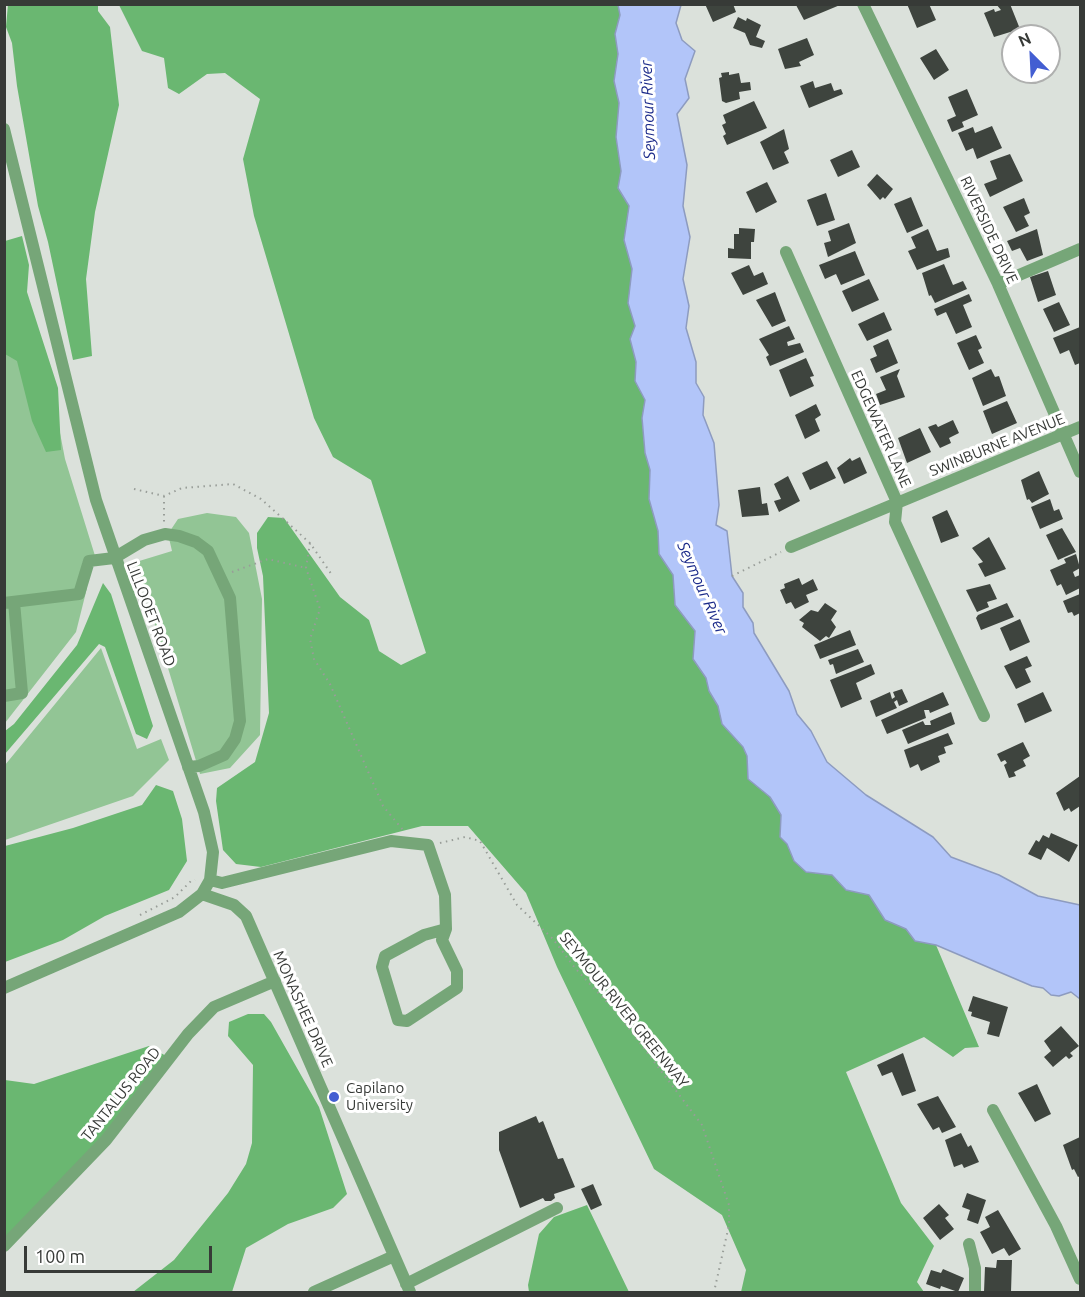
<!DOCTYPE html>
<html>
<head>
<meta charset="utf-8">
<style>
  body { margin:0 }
  #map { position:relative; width:1085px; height:1297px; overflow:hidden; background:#dbe1db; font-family:Ubuntu,sans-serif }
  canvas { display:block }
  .frame { position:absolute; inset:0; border:6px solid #373a37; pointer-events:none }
  .north { position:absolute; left:1001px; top:24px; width:60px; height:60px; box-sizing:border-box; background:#fff; border:2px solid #afb0af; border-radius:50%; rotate:336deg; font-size:16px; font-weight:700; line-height:24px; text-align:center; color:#373a37 }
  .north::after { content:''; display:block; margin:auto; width:21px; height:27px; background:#435ed2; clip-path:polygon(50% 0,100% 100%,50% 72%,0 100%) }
  .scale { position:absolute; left:24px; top:1246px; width:188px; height:27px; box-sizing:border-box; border:3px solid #373a37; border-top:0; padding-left:8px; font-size:18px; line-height:21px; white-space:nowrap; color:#373a37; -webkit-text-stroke:4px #fff; paint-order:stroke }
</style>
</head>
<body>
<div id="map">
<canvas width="1085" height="1297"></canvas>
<div class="frame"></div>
<div class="north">N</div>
<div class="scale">100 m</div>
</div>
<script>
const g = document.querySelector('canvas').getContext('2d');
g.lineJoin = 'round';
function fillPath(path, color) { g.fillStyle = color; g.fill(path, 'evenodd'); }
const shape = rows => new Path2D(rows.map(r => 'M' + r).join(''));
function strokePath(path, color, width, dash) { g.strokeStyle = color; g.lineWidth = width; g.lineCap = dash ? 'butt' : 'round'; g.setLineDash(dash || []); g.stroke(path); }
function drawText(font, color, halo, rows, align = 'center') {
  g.font = font + ' Ubuntu,sans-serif'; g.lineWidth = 6; g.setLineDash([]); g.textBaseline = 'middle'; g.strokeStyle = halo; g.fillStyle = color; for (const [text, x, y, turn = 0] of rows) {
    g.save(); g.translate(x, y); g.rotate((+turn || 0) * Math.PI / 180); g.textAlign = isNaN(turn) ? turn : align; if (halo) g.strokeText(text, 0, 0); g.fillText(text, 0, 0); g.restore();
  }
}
fillPath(shape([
  [4,242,43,344,65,459,96,559,82,563,87,588,76,632,5,723],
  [207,513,236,517,249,533,262,599,260,735,230,768,200,774,136,562,172,551,168,534,178,519],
  [101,648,137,749,161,739,169,760,133,796,5,840,5,765]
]), '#92c595');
fillPath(shape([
  [8,4,98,5,98,11,110,27,119,105,95,212,86,279,92,356,73,360,48,242,38,206,17,86,12,43,6,27],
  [119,5,618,5,620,15,615,34,618,54,614,81,619,103,619,122,616,137,621,171,618,188,629,206,624,240,632,269,629,303,635,326,630,339,636,362,635,381,645,400,642,418,645,453,650,470,649,499,658,531,659,554,673,575,675,605,696,631,693,659,706,678,709,691,718,706,722,724,743,747,747,756,748,779,770,797,781,815,780,837,787,844,794,861,806,872,832,875,846,890,869,895,885,920,906,929,915,941,936,945,979,1047,965,1048,953,1057,924,1037,846,1072,901,1203,934,1246,917,1282,924,1292,741,1292,746,1270,722,1215,654,1169,557,967,526,893,468,826,422,826,261,867,236,864,223,850,216,801,217,788,255,762,269,713,263,576,257,548,257,533,268,517,284,518,340,597,369,620,379,651,401,665,426,653,371,480,333,457,314,418,254,216,243,159,260,99,225,73,207,74,179,94,168,88,164,58,142,51],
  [22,236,29,265,27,292,58,388,61,450,46,452,32,421,17,361,5,354,5,241],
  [103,583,111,594,153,726,147,739,136,734,105,647,99,644,5,754,5,731,14,724,77,645],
  [156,785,173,791,182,819,187,861,169,890,105,916,63,940,5,962,5,846,73,828,142,805],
  [248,1014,264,1014,271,1022,319,1107,347,1194,333,1208,288,1224,246,1248,232,1292,133,1292,174,1260,228,1193,246,1164,252,1143,253,1065,228,1036,229,1022],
  [149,1046,166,1056,93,1148,5,1241,5,1080,34,1084],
  [587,1205,629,1292,529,1292,528,1285,539,1234,554,1217]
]), '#6ab771');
const water = shape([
  [618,5,681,5,676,23,682,40,695,51,685,79,689,98,677,114,687,165,683,206,690,237,683,279,689,306,686,328,696,362,696,383,704,397,703,415,714,443,719,505,716,525,727,531,732,576,743,593,743,607,753,623,754,633,789,691,797,714,811,731,827,762,866,795,933,837,951,857,999,875,1038,896,1080,905,1080,999,1071,992,1059,996,1051,995,1043,988,1032,986,936,945,915,941,906,929,885,920,869,895,846,890,832,875,806,872,794,861,787,844,780,837,781,815,770,797,748,779,747,756,743,747,722,724,718,706,709,691,706,678,693,659,695,631,675,605,673,575,659,554,658,531,649,499,650,470,645,453,642,418,645,400,635,381,636,362,630,339,635,326,628,303,632,269,624,240,629,206,618,188,621,171,616,137,619,103,614,81,618,54,615,34,620,15,618,5]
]);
fillPath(water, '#b2c5f9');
strokePath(water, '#8d9bbf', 1.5);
fillPath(shape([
  [705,4,733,4,736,12,713,22],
  [907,4,929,4,936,20,917,28],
  [996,4,1010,4,1020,29,994,37,984,13,994,9,995,12,1001,10],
  [796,5,840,5,804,20],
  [738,17,746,21,747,18,761,25,756,37,765,41,762,48,750,45,745,33,733,28],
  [807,38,814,55,799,62,801,66,785,69,778,49],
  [936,49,949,70,934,80,920,58],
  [729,72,729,75,739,73,741,83,750,82,751,90,739,92,740,99,726,103,722,101,719,78,722,77,721,73],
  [813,81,815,88,831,83,834,91,841,89,843,94,809,108,800,86],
  [967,89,978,115,962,122,964,127,952,132,947,120,956,116,948,97],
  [754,101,767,128,727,145,723,136,726,134,722,125,726,123,723,115],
  [992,126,1002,148,977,159,973,148,966,151,958,133,973,127,975,133],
  [784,129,789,149,784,152,789,163,773,170,760,142],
  [852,150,860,167,838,177,830,160],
  [1010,154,1023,181,990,197,984,184,997,179,990,161],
  [877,174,893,189,885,199,883,197,880,200,867,185],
  [767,182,777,202,756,213,746,192],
  [826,193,835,220,817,226,807,200],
  [911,197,923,226,907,233,894,204],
  [1024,198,1030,213,1024,216,1029,226,1016,232,1003,207],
  [849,223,856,243,828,257,824,243,831,241,828,231],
  [739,228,755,229,754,242,751,242,751,259,728,258,728,248,734,249,734,234,739,234],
  [928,229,937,251,948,248,950,257,917,270,908,251,916,248,911,237],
  [1037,229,1043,255,1027,261,1020,248,1012,251,1007,241],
  [855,251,865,275,841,285,836,274,825,279,819,265],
  [944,264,953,285,963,281,967,289,935,303,931,295,929,296,922,273],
  [749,265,754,276,763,272,768,284,743,295,731,273],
  [1048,271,1056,295,1038,302,1030,277],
  [869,279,879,300,852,312,842,291],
  [775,292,786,321,772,327,756,300],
  [969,294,972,301,963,305,972,327,956,334,946,312,937,316,934,309],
  [1059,302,1070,325,1054,332,1043,309],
  [884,312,892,330,867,341,858,324],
  [789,326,795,339,787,342,788,346,800,343,804,352,770,366,766,357,769,355,759,339],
  [1080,327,1080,363,1075,365,1069,350,1060,354,1053,338],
  [976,335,982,348,978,350,984,363,969,370,957,343],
  [888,339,898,363,876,373,870,359,877,356,873,346],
  [806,358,814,376,810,377,814,386,790,397,779,370],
  [900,369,897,376,905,397,880,405,876,394,886,390,880,377],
  [991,369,995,377,999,376,1006,396,983,406,972,378],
  [1007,401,1017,423,992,434,983,411],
  [816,404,821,415,815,419,820,431,805,439,795,415],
  [953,420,959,433,949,438,951,443,940,448,928,427,936,424,938,427],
  [920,428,931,452,907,463,898,438],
  [860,457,867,473,844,484,837,468,850,458,852,461],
  [827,461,836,478,810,490,802,473],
  [1039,471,1049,494,1032,503,1029,499,1027,500,1021,480],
  [788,476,800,501,779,512,774,501,781,499,774,484],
  [760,487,762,504,767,503,769,515,742,517,738,490],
  [1050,499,1054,511,1059,509,1063,519,1040,529,1031,507],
  [947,510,959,536,941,543,932,517],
  [1062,528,1076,552,1058,560,1046,535],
  [989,537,1006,569,985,577,978,564,983,562,972,548],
  [1076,554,1080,568,1073,572,1075,577,1080,575,1080,588,1066,595,1061,584,1057,586,1050,570,1066,563,1064,559],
  [799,578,802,585,813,579,818,590,806,595,809,602,795,609,791,602,786,604,780,590,785,588,784,584],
  [990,584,997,599,987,602,989,607,977,612,966,590],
  [1080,594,1080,613,1074,616,1072,612,1068,613,1063,601],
  [825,603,837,611,831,620,836,627,829,638,826,636,820,641,802,627,804,623,799,620,811,610,818,612],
  [1007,603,1014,617,981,630,976,618,978,615],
  [1020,619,1030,642,1010,651,1000,628],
  [850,630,856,645,820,659,814,645],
  [858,649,864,662,836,674,833,664,830,665,828,660],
  [1027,656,1032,666,1025,669,1031,682,1016,689,1004,666],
  [871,664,875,674,856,683,862,699,841,708,830,680],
  [902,689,908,702,899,706,897,700,894,702,897,708,876,717,870,701,890,692,892,699,895,697,893,692],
  [943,692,949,705,930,713,929,710,924,710,926,718,887,734,881,720],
  [1043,692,1052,711,1025,723,1017,704],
  [951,712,955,724,908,744,902,730,923,721,925,725,931,725,930,721],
  [948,733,953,744,944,747,946,753,938,756,940,762,921,771,918,764,910,768,904,750],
  [1023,742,1030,756,1023,760,1026,766,1014,772,1016,776,1009,778,1004,765,1007,763,1005,760,1001,762,997,754],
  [1080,776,1080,806,1071,812,1069,808,1064,811,1056,793],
  [1051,833,1078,845,1069,862,1047,848,1041,860,1028,854,1036,840,1039,842,1043,835,1049,838],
  [973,996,1008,1007,999,1037,987,1034,990,1022,971,1016,972,1012,968,1011],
  [1061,1026,1079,1046,1070,1053,1073,1056,1069,1059,1066,1056,1053,1067,1044,1057,1051,1051,1044,1041],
  [903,1053,916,1091,902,1096,892,1072,882,1076,877,1065],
  [1037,1084,1051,1114,1035,1122,1018,1093],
  [938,1096,956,1127,942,1133,939,1127,933,1130,917,1104],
  [536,1116,539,1123,543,1121,558,1159,563,1158,575,1187,554,1194,555,1198,551,1201,545,1201,543,1198,520,1208,499,1150,499,1132],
  [961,1133,968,1147,971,1145,979,1162,964,1168,962,1164,954,1167,945,1140],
  [1080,1137,1080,1176,1078,1177,1074,1169,1072,1170,1063,1145],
  [593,1184,602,1205,591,1210,581,1189],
  [967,1193,986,1200,978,1224,967,1220,970,1210,962,1207],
  [939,1204,949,1215,945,1218,954,1229,940,1240,923,1218],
  [998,1210,1021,1249,1009,1256,1004,1248,992,1254,980,1232,990,1227,985,1217],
  [997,1260,1012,1260,1011,1292,984,1292,985,1267,996,1268],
  [943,1269,964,1278,958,1292,941,1286,940,1289,926,1284,931,1270,941,1273]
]), '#3e443e');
strokePath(shape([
  [134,489,164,496,182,488,233,484,261,499,310,543,332,575],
  [164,496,164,523],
  [310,543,306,568,320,609,310,639,314,659,330,684,383,806,403,830],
  [232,572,268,559,306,568],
  [732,576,781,552],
  [440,843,465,837,480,841,517,905,553,939,575,968,618,1014,702,1125,729,1205,729,1225,714,1292],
  [140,915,175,897,191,881,195,880]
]), '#989d98', 2, [1.5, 4.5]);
strokePath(shape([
  [863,4,998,284,1080,472],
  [4,129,96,500,204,812,213,852,210,880,202,894,179,912,4,988],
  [786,252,897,502,895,522,984,716],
  [998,284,1080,249],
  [791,547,1080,427],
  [4,603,79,594,89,561,114,558,144,540,165,534,179,536,196,542,208,551,230,598,240,721,235,739,224,755,199,766,188,767],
  [4,696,22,693,14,602],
  [210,880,222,883,391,841,428,845,445,895,446,929,442,940,457,971,457,988,407,1021,398,1020,382,967,385,956,424,935,446,929],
  [202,894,234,905,246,916,410,1292],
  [993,1110,1056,1226,1080,1279],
  [969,1244,975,1268,975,1292],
  [4,1246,106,1140,188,1034,214,1007,275,981],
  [406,1284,557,1208],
  [314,1292,394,1256]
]), '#76a678', 12);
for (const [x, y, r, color] of [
  [334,1097,6,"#435ed2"]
]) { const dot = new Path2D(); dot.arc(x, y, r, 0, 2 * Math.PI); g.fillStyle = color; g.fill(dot); strokePath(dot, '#fff', 2); }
drawText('15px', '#373a37', '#fff', [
  ["RIVERSIDE DRIVE",989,230,65],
  ["EDGEWATER LANE",881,429,66],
  ["SWINBURNE AVENUE",997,445,-22],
  ["LILLOOET ROAD",151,614,69],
  ["MONASHEE DRIVE",303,1009,66],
  ["SEYMOUR RIVER GREENWAY",624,1010,51],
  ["TANTALUS ROAD",121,1094,-51]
]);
drawText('15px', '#373a37', '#fff', [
  ["Capilano",346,1088],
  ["University",346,1105]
], 'left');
drawText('italic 16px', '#1c2b8a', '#fff', [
  ["Seymour River",648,110,-92],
  ["Seymour River",702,588,66]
]);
</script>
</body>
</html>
